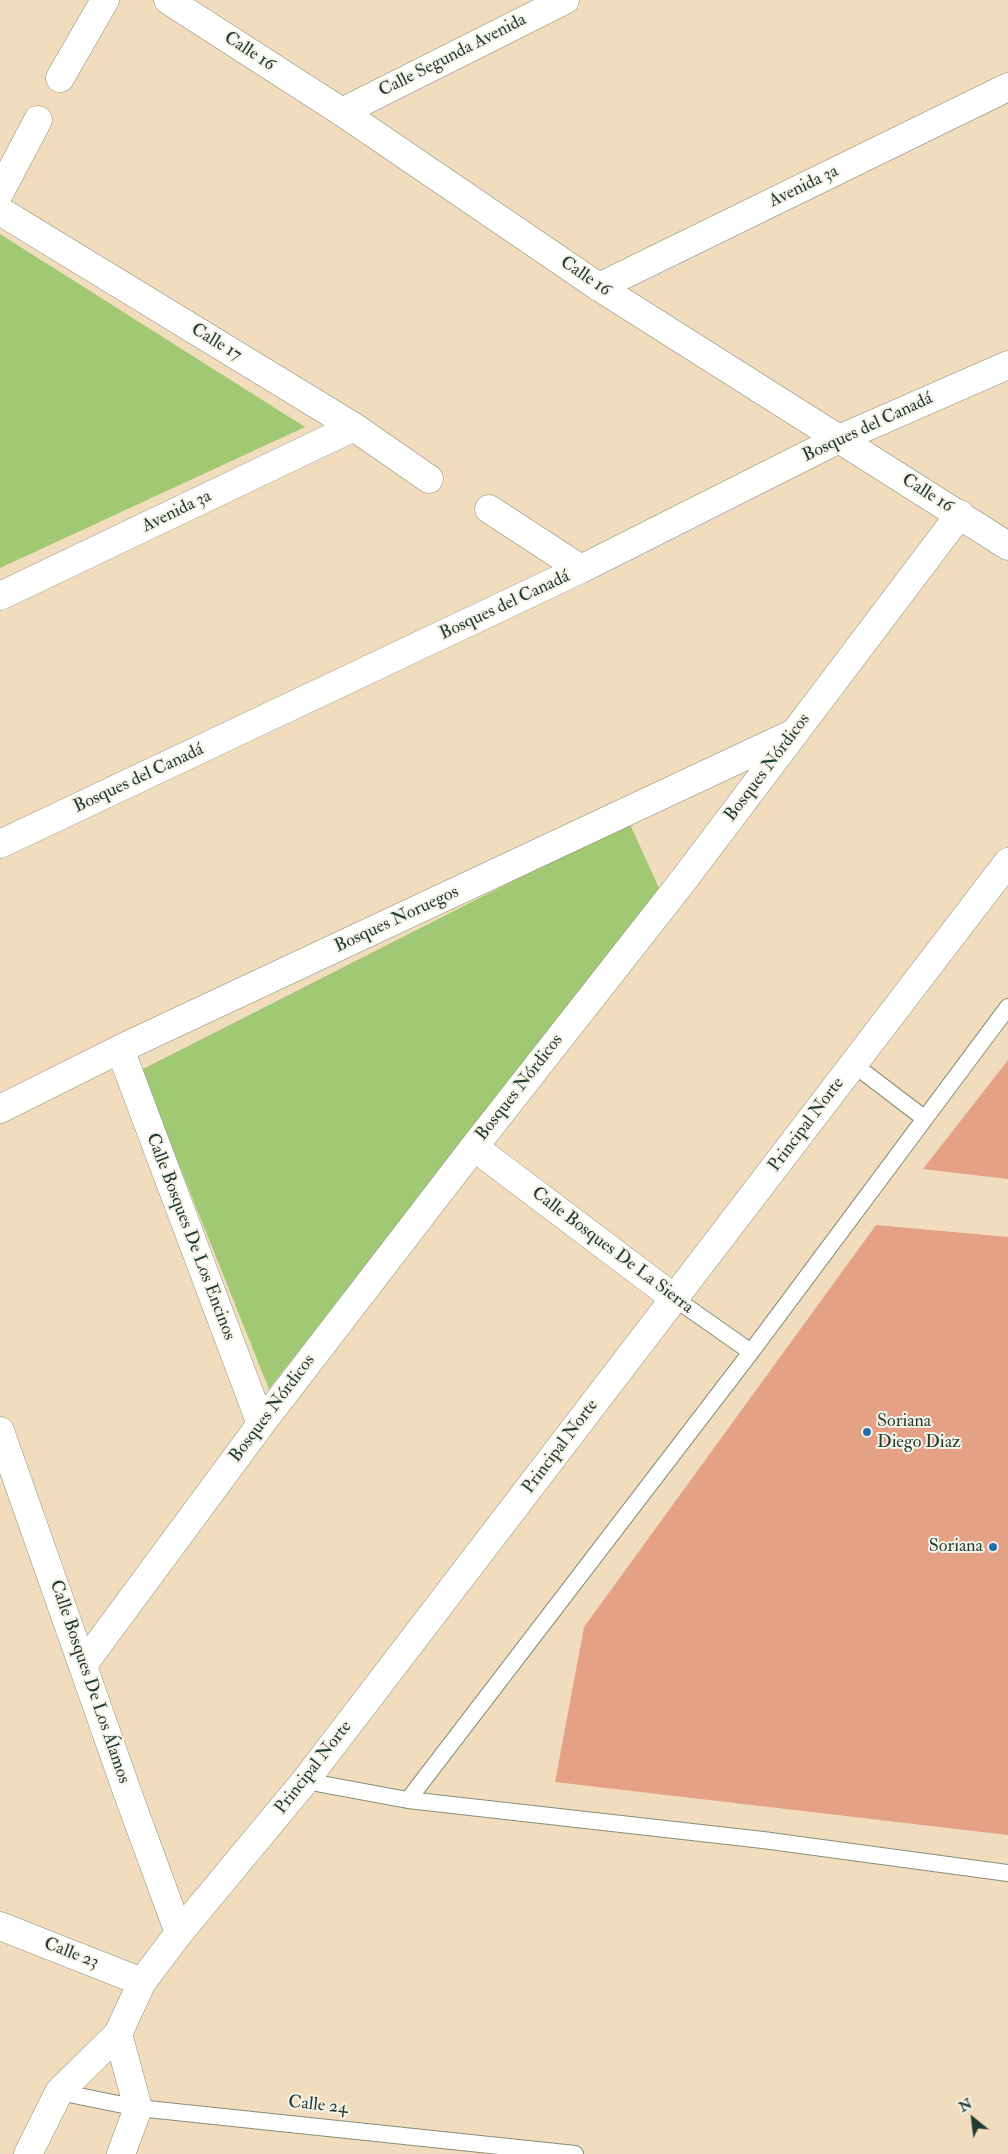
<!DOCTYPE html>
<html>
<head>
<meta charset="utf-8">
<style>
  body { margin:0 }
  #map { position:relative; width:1008px; height:2154px; overflow:hidden; background:#f1ddbd; font-family:"IM FELL Double Pica",serif }
  canvas { display:block }
  .north { position:absolute; left:948px; top:2094px; width:50px; height:50px; -webkit-text-stroke:4px #f7f3e8; paint-order:stroke; rotate:331deg; font-size:14px; font-weight:700; line-height:20px; text-align:center; color:#1f3d34 }
  .north::after { content:''; display:block; margin:auto; width:18px; height:22px; background:#1f3d34; clip-path:polygon(50% 0,100% 100%,50% 72%,0 100%) }
</style>
</head>
<body>
<div id="map">
<canvas width="1008" height="2154"></canvas>
<div class="north">N</div>
</div>
<script>
const g = document.querySelector('canvas').getContext('2d');
g.lineJoin = 'round';
function fillPath(path, color) { g.fillStyle = color; g.fill(path, 'evenodd'); }
const shape = rows => new Path2D(rows.map(r => 'M' + r).join(''));
function strokePath(path, color, width, dash) { g.strokeStyle = color; g.lineWidth = width; g.lineCap = dash ? 'butt' : 'round'; g.setLineDash(dash || []); g.stroke(path); }
function drawText(font, color, halo, rows, align = 'center') {
  g.font = font + ' "IM FELL Double Pica",serif'; g.lineWidth = 4; g.setLineDash([]); g.textBaseline = 'middle'; g.strokeStyle = halo; g.fillStyle = color; for (const [text, x, y, turn = 0] of rows) {
    g.save(); g.translate(x, y); g.rotate((+turn || 0) * Math.PI / 180); g.textAlign = isNaN(turn) ? turn : align; if (halo) g.strokeText(text, 0, 0); g.fillText(text, 0, 0); g.restore();
  }
}
fillPath(shape([
  [0,234,305,427,0,568],
  [629,822,659,888,269,1389,141,1070]
]), '#a1c873');
fillPath(shape([
  [1008,1060,1008,1179,923,1169],
  [876,1225,1008,1237,1008,1835,555,1782,584,1627]
]), '#e5a185');
const service = shape([
  [853,1064,924,1118],
  [674,1298,751,1352],
  [305,1781,408,1800,763,1840,1008,1873],
  [408,1800,751,1352,1008,1007],
  [59,2092,138,2108,575,2154]
]);
const minor = shape([
  [60,78,105,0],
  [342,112,565,0],
  [0,192,38,120],
  [0,211,354,427,429,479],
  [599,287,1008,87],
  [489,509,581,569],
  [0,596,354,427],
  [0,844,581,569,839,439,1008,365],
  [120,1049,261,1424],
  [0,1109,120,1049,792,734],
  [474,1147,674,1298],
  [0,1431,129,1797,179,1933],
  [83,1665,261,1424,474,1147,682,882,960,514],
  [0,1926,142,1982]
]);
const tertiary = shape([
  [168,0,342,112,599,287,1008,546],
  [118,2034,138,2108,121,2154],
  [28,2154,59,2092,118,2034,142,1982,179,1933,305,1781,1008,862]
]);
strokePath(service, '#888d78', 18);
strokePath(minor, '#888d78', 29);
strokePath(tertiary, '#888d78', 29);
strokePath(service, '#fff', 16);
strokePath(minor, '#fff', 28);
strokePath(tertiary, '#fff', 28);
for (const [x, y, r, color] of [
  [867,1432,5,"#1f6fb2"],
  [993,1547,5,"#1f6fb2"]
]) { const dot = new Path2D(); dot.arc(x, y, r, 0, 2 * Math.PI); g.fillStyle = color; g.fill(dot); strokePath(dot, '#f7f3e8', 2); }
drawText('18px', '#1f3d34', '#f7f3e8', [
  ["Calle 16",249,52,33],
  ["Calle Segunda Avenida",453,56,-27],
  ["Avenida 3a",804,187,-26],
  ["Calle 16",585,277,34],
  ["Calle 17",216,343,31],
  ["Bosques del Canadá",868,428,-25],
  ["Calle 16",927,494,32],
  ["Avenida 3a",177,512,-26],
  ["Bosques del Canadá",505,606,-25],
  ["Bosques Nórdicos",768,768,-53],
  ["Bosques del Canadá",139,779,-25],
  ["Bosques Noruegos",397,920,-25],
  ["Bosques Nórdicos",520,1088,-52],
  ["Principal Norte",807,1125,-53],
  ["Calle Bosques De Los Encinos",190,1237,69],
  ["Calle Bosques De La Sierra",612,1251,37],
  ["Bosques Nórdicos",273,1409,-53],
  ["Principal Norte",561,1447,-53],
  ["Calle Bosques De Los Álamos",89,1682,71],
  ["Principal Norte",314,1768,-52],
  ["Calle 23",71,1954,21],
  ["Calle 24",318,2106,6]
]);
drawText('18px', '#1f3d34', '#f7f3e8', [
  ["Soriana",877,1422],
  ["Diego Diaz",877,1443],
  ["Soriana",983,1547,"right"]
], 'left');
</script>
</body>
</html>
